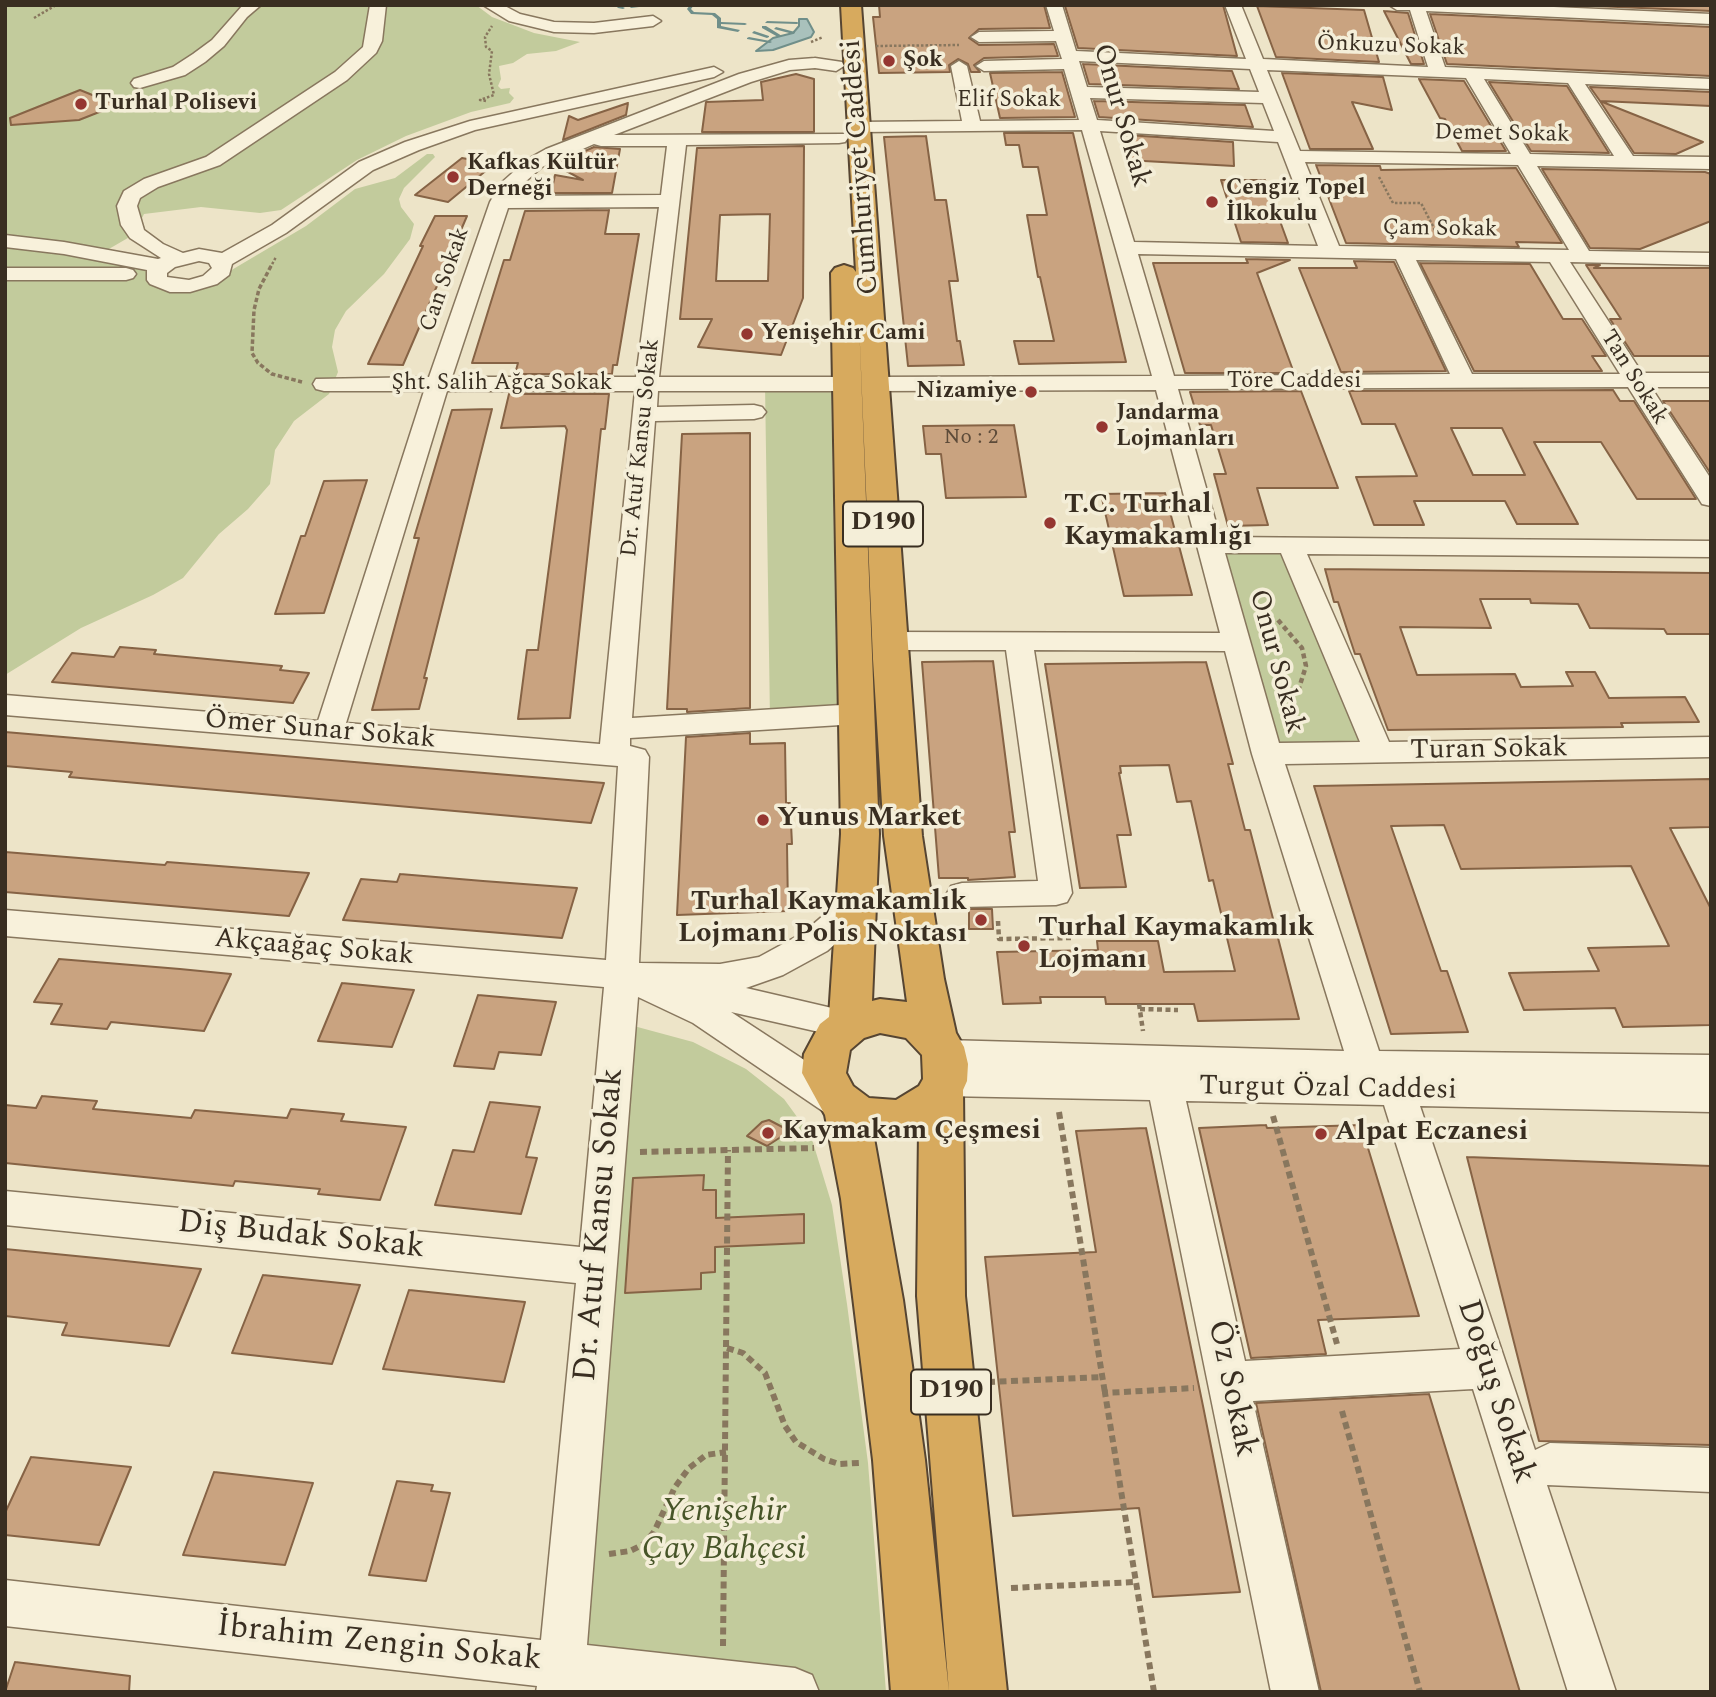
<!DOCTYPE html>
<html>
<head>
<meta charset="utf-8">
<style>
  body { margin:0 }
  #map { position:relative; width:1716px; height:1697px; overflow:hidden; background:#ede4c8; font-family:Spectral,serif }
  canvas { display:block }
  .frame { position:absolute; inset:0; border:7px solid #392e21; pointer-events:none }
</style>
</head>
<body>
<div id="map">
<canvas width="1716" height="1697"></canvas>
<div class="frame"></div>
</div>
<script>
const g = document.querySelector('canvas').getContext('2d');
g.lineJoin = 'round';
function fillPath(path, color) { g.fillStyle = color; g.fill(path, 'evenodd'); }
const shape = rows => new Path2D(rows.map(r => 'M' + r).join(''));
function strokePath(path, color, width, dash) { g.strokeStyle = color; g.lineWidth = width; g.lineCap = dash ? 'butt' : 'round'; g.setLineDash(dash || []); g.stroke(path); }
function drawText(font, color, halo, rows, align = 'center') {
  g.font = font + ' Spectral,serif'; g.lineWidth = 7; g.setLineDash([]); g.textBaseline = 'middle'; g.strokeStyle = halo; g.fillStyle = color; for (const [text, x, y, turn = 0] of rows) {
    g.save(); g.translate(x, y); g.rotate((+turn || 0) * Math.PI / 180); g.textAlign = isNaN(turn) ? turn : align; if (halo) g.strokeText(text, 0, 0); g.fillText(text, 0, 0); g.restore();
  }
}
fillPath(shape([
  [5,5,476,5,492,17,534,33,580,42,556,51,527,54,513,63,499,66,501,79,498,86,501,89,510,88,509,93,514,98,510,103,471,112,406,136,357,160,281,210,260,213,201,207,144,214,141,220,145,228,102,253,161,266,157,280,213,281,306,226,355,189,395,178,427,154,433,154,435,157,404,188,399,199,401,207,414,224,410,239,384,274,346,311,335,330,332,347,338,372,329,394,294,421,275,450,270,484,248,509,219,534,183,578,153,595,81,628,5,675],
  [765,384,831,384,837,715,770,720],
  [1210,545,1291,547,1379,753,1267,754],
  [619,1022,693,1042,746,1069,784,1099,811,1136,832,1205,847,1304,868,1463,886,1692,795,1692,563,1666]
]), '#c2cb9c');
const water = shape([
  [799,19,807,19,814,32,811,37,773,50,756,51,773,38,793,33,799,26,799,19]
]);
fillPath(water, '#a9c1bc');
strokePath(water, '#708f8a', 2);
fillPath(shape([
  [644,5,655,5,646,7,644,5],
  [690,5,694,5,691,9,694,12,715,13,721,18,721,22,745,23,747,24,745,25,721,24,721,26,740,30,738,32,717,28,717,19,712,15,691,14,687,9,690,5],
  [616,6,623,7,625,8,623,9,618,8,616,6],
  [629,6,637,6,639,7,631,8,629,6],
  [767,21,797,22,799,23,797,24,765,23,767,21],
  [762,26,766,26,782,36,778,37,762,28,762,26],
  [776,27,795,32,795,33,793,34,774,29,776,27],
  [754,31,769,36,769,37,767,38,752,33,754,31],
  [749,37,770,41,772,42,770,43,747,39,747,38,749,37]
]), '#708f8a');
const building = shape([
  [879,5,1044,5,1050,28,979,29,969,38,979,45,1054,44,1058,56,984,58,974,65,980,72,971,72,968,64,958,59,949,65,950,72,879,73,873,17,880,17,879,5],
  [1223,5,1237,56,1078,48,1065,6,1223,5],
  [1595,5,1711,5,1711,11,1595,6,1595,5],
  [1257,6,1364,10,1379,62,1276,57,1257,6],
  [1384,11,1408,13,1424,64,1411,64,1384,11],
  [1430,14,1711,27,1711,76,1447,64,1430,14],
  [1083,64,1232,71,1239,89,1089,84,1083,64],
  [1062,72,1075,117,1000,118,990,73,1062,72],
  [1282,73,1383,77,1392,110,1352,102,1373,149,1310,149,1282,73],
  [796,74,814,79,814,132,702,132,706,102,763,100,761,82,796,74],
  [1419,79,1464,81,1506,151,1462,151,1445,119,1440,118,1419,79],
  [1489,82,1567,86,1609,153,1531,151,1489,82],
  [1590,87,1711,92,1711,106,1600,101,1590,87],
  [80,90,117,105,79,120,11,125,10,118,80,90],
  [1094,101,1245,105,1253,127,1099,117,1094,101],
  [1600,101,1703,142,1676,154,1634,153,1600,101],
  [628,103,626,115,563,140,569,116,578,120,628,103],
  [1004,133,1073,133,1126,362,1019,364,1014,341,1054,341,1040,277,1038,277,1027,215,1047,215,1038,167,1023,167,1019,145,1006,145,1004,133],
  [1127,135,1233,142,1234,166,1126,160,1127,135],
  [926,136,935,200,946,200,958,281,949,281,957,341,960,341,964,365,908,366,884,137,926,136],
  [804,146,803,298,781,355,698,347,712,319,680,319,697,148,804,146],
  [770,214,768,281,716,281,720,215,770,214],
  [594,147,620,149,612,193,551,193,555,175,583,180,557,166,558,163,594,147],
  [462,158,494,164,448,202,415,195,462,158],
  [1316,165,1380,166,1381,170,1516,168,1562,243,1516,242,1519,247,1346,243,1316,165],
  [1542,169,1705,172,1711,174,1711,221,1640,249,1590,248,1542,169],
  [1221,180,1265,180,1288,243,1241,242,1221,180],
  [609,210,605,234,639,234,617,365,613,365,612,374,515,374,518,363,472,363,504,260,510,260,525,211,609,210],
  [435,216,467,216,403,365,368,364,423,246,420,246,435,216],
  [1246,259,1290,260,1257,273,1294,373,1185,373,1153,263,1248,263,1246,259],
  [1354,261,1394,262,1446,371,1341,372,1299,268,1357,268,1354,261],
  [1420,263,1530,264,1563,319,1582,319,1606,356,1592,356,1602,371,1474,371,1420,263],
  [1586,265,1600,265,1594,268,1711,268,1711,356,1634,356,1610,319,1621,319,1586,265],
  [1613,390,1620,401,1634,401,1696,499,1637,499,1601,442,1534,442,1578,524,1517,524,1505,501,1414,501,1424,525,1374,525,1356,477,1417,476,1395,424,1362,424,1349,391,1613,390],
  [1451,428,1502,428,1525,475,1473,475,1451,428],
  [1301,391,1338,488,1257,488,1268,525,1228,526,1214,474,1226,474,1211,425,1200,425,1190,392,1301,391],
  [509,394,609,394,605,429,601,429,570,718,518,719,527,650,538,650,567,430,565,426,501,428,509,394],
  [1663,401,1711,401,1711,474,1663,401],
  [492,409,424,678,427,678,419,709,372,710,419,538,414,538,452,410,492,409],
  [1014,425,1026,497,946,498,941,454,926,454,923,426,1014,425],
  [750,433,750,708,687,712,687,709,667,709,682,434,750,433],
  [367,480,324,613,275,614,301,536,305,536,324,481,367,480],
  [1165,493,1192,595,1124,596,1101,494,1165,493],
  [1325,569,1711,573,1711,634,1667,634,1664,629,1590,628,1578,604,1531,603,1530,599,1480,599,1491,628,1400,627,1417,675,1515,674,1521,687,1573,686,1566,672,1595,672,1609,698,1685,697,1699,722,1621,723,1623,727,1388,730,1360,654,1355,654,1338,602,1334,602,1325,569],
  [120,647,156,650,154,654,282,666,280,670,309,673,293,703,52,682,72,653,114,657,120,647],
  [993,661,1015,832,1009,832,1015,877,968,880,968,878,939,878,922,662,993,661],
  [1206,662,1233,764,1228,764,1245,830,1250,830,1299,1019,1198,1021,1194,1004,1106,1004,1105,997,1040,997,1041,1003,1003,1004,997,952,1098,950,1097,941,1158,941,1164,972,1235,971,1213,880,1209,881,1191,801,1177,802,1169,765,1120,766,1121,773,1119,773,1131,835,1117,835,1126,887,1080,888,1045,664,1206,662],
  [5,732,389,765,604,783,591,823,69,777,72,772,5,766,5,732],
  [750,733,750,744,785,743,786,803,790,803,792,844,787,844,788,911,677,915,686,737,750,733],
  [1711,779,1711,827,1670,828,1711,909,1711,1025,1623,1027,1615,1008,1524,1010,1509,973,1599,971,1588,948,1669,946,1631,866,1461,869,1444,825,1391,826,1441,971,1447,971,1468,1032,1391,1034,1314,786,1711,779],
  [5,852,165,865,167,862,309,873,289,916,5,892,5,852],
  [400,874,483,881,577,888,562,938,343,920,361,879,397,882,400,874],
  [969,909,992,909,993,929,969,929,969,909],
  [59,959,180,969,231,974,204,1031,111,1022,107,1029,51,1024,62,1004,34,1002,59,959],
  [342,983,414,990,392,1047,318,1041,342,983],
  [478,995,556,1002,541,1055,499,1052,494,1069,454,1066,478,995],
  [42,1096,97,1101,93,1109,191,1118,195,1110,287,1118,291,1109,344,1114,341,1121,406,1127,380,1200,318,1194,320,1189,235,1181,233,1186,5,1163,5,1105,36,1108,42,1096],
  [490,1102,540,1107,526,1157,537,1158,521,1214,435,1205,453,1150,474,1152,490,1102],
  [769,1120,790,1131,767,1146,747,1136,762,1122,769,1120],
  [1266,1125,1267,1128,1361,1125,1419,1316,1318,1320,1326,1354,1251,1358,1199,1128,1266,1125],
  [1146,1128,1203,1406,1240,1592,1153,1597,1139,1508,1013,1516,985,1257,1096,1252,1076,1131,1146,1128],
  [1467,1157,1711,1166,1711,1445,1539,1441,1467,1157],
  [704,1175,703,1190,716,1190,716,1218,804,1214,804,1243,715,1247,715,1272,701,1273,701,1289,625,1293,633,1178,704,1175],
  [5,1249,106,1259,201,1269,169,1346,62,1335,67,1323,5,1316,5,1249],
  [263,1275,360,1285,332,1364,232,1353,263,1275],
  [409,1290,525,1302,504,1382,383,1369,409,1290],
  [1429,1394,1520,1692,1321,1692,1256,1403,1429,1394],
  [31,1457,131,1467,99,1545,5,1535,5,1513,31,1457],
  [214,1472,313,1483,285,1565,183,1555,214,1472],
  [397,1481,433,1485,431,1491,450,1493,426,1581,369,1575,397,1481],
  [15,1662,130,1676,129,1692,5,1692,15,1662]
]);
fillPath(building, '#c9a380');
strokePath(building, '#866345', 2);
const minor = shape([
  [243,5,261,5,247,17,224,46,205,62,185,75,140,88,134,87,131,83,134,79,173,67,193,54,212,40,243,5],
  [370,5,386,5,382,41,376,53,347,80,220,165,158,187,140,198,137,206,144,230,163,244,183,253,199,249,222,253,272,225,359,162,405,142,470,121,714,67,723,72,714,77,475,130,419,150,373,170,286,233,232,264,229,275,217,284,190,292,170,292,150,284,147,280,147,270,64,254,5,247,5,235,64,242,158,259,161,258,130,238,121,225,117,206,124,191,144,179,206,157,335,72,363,47,370,5],
  [199,261,209,263,212,268,203,276,189,280,167,277,167,273,175,267,199,261],
  [483,5,503,5,520,14,554,22,594,23,653,16,661,21,653,26,594,33,554,32,509,21,483,5],
  [1046,5,1062,5,1076,51,1246,59,1225,5,1241,5,1263,59,1428,67,1410,10,1397,10,1389,5,1509,5,1711,14,1711,24,1426,11,1445,67,1711,79,1711,89,1585,84,1633,156,1711,157,1711,169,1537,166,1589,251,1711,253,1711,265,1570,262,1642,373,1711,373,1711,387,1651,387,1711,479,1711,506,1702,504,1628,387,1178,389,1220,537,1711,541,1711,557,1307,554,1389,742,1711,737,1711,757,1285,764,1379,1051,1711,1055,1711,1112,1420,1106,1535,1450,1550,1443,1711,1448,1711,1492,1547,1485,1616,1692,1568,1692,1473,1389,1253,1401,1319,1692,1271,1692,1150,1100,945,1096,932,1092,927,1081,932,1070,939,1068,933,1065,927,1055,933,1045,945,1040,1344,1051,1252,754,1225,651,1034,650,1072,893,1067,902,1056,905,962,907,951,904,946,895,951,886,962,883,1038,881,1006,650,889,650,879,647,875,641,879,635,889,632,1220,633,1156,390,876,391,868,389,865,384,868,379,876,377,1152,376,1082,130,859,132,850,127,859,122,962,121,951,66,959,61,967,66,980,121,1079,120,1064,69,984,71,976,66,984,61,1062,59,1056,41,979,42,971,37,979,32,1054,31,1046,5],
  [1079,61,1250,69,1259,92,1087,87,1079,61],
  [1267,70,1466,78,1511,154,1300,151,1267,70],
  [1484,79,1568,83,1614,156,1530,154,1484,79],
  [1090,98,1263,103,1274,131,1097,120,1090,98],
  [1100,131,1278,142,1318,246,1134,242,1100,131],
  [1305,162,1518,165,1569,250,1339,246,1305,162],
  [1138,254,1396,259,1450,374,1174,376,1138,254],
  [1416,260,1550,262,1620,374,1472,374,1416,260],
  [1225,553,1281,553,1360,742,1279,743,1225,553],
  [1186,1101,1384,1105,1460,1349,1245,1361,1186,1101],
  [815,58,842,62,844,66,836,71,815,68,790,70,751,82,614,135,845,134,848,138,845,142,839,143,686,145,659,377,848,377,856,379,859,384,856,389,848,391,658,391,657,407,754,405,762,407,766,412,762,417,754,419,655,421,632,718,857,704,867,707,871,714,867,721,857,724,630,738,630,746,645,750,649,757,639,963,720,964,759,957,803,933,825,914,845,884,856,881,867,884,872,893,867,902,849,932,827,951,783,975,746,988,862,1015,867,1025,862,1035,850,1039,731,1012,853,1092,858,1103,853,1114,840,1118,827,1114,693,1023,638,997,587,1645,795,1668,812,1675,819,1692,536,1692,537,1686,5,1626,5,1580,541,1640,576,1283,5,1225,5,1191,580,1247,604,987,5,936,5,910,606,960,618,766,5,715,5,695,318,721,424,391,324,391,316,389,313,384,316,379,429,377,490,202,501,183,528,159,546,149,739,74,789,60,815,58],
  [594,144,601,146,667,146,661,195,513,196,516,190,542,167,594,144],
  [659,207,636,377,452,377,508,208,659,207],
  [447,391,635,391,600,744,346,723,447,391],
  [5,268,126,268,133,270,136,274,133,278,126,280,5,280,5,268]
]);
const highway = shape([
  [841,5,861,5,922,836,944,979,956,1033,964,1047,968,1064,967,1081,963,1090,965,1296,1007,1692,949,1692,917,1296,919,1130,897,1138,874,1138,903,1300,925,1460,949,1692,891,1692,873,1460,841,1199,825,1115,802,1073,804,1054,820,1024,829,1017,841,834,831,273,835,268,844,265,853,268,856,272,841,5],
  [859,321,873,659,884,836,907,1002,880,999,872,1001,879,834,859,321],
  [880,1033,906,1038,922,1055,923,1079,919,1086,896,1100,869,1098,853,1086,846,1073,850,1050,864,1038,880,1033]
]);
strokePath(minor, '#88775e', 3);
strokePath(highway, '#564532', 4);
strokePath(shape([
  [34,18,56,5],
  [811,42,823,37],
  [876,46,959,45],
  [486,101,480,100,494,95,489,74,492,51,486,47,485,37,492,26],
  [1379,177,1393,203,1421,203,1437,234],
  [270,268,276,257]
]), '#88775e', 2.5, [2.5, 2]);
strokePath(shape([
  [271,266,259,289,254,310,252,353,258,363,272,374,302,382]
]), '#88775e', 3.5, [4.5, 2.5]);
strokePath(shape([
  [1278,620,1302,648,1306,666,1299,688],
  [998,921,999,939,1072,938],
  [1139,1004,1143,1031],
  [1140,1009,1178,1010]
]), '#88775e', 4.5, [5, 3.5]);
strokePath(shape([
  [1059,1112,1105,1393],
  [1273,1116,1337,1344],
  [640,1152,814,1148],
  [727,1348,743,1353,765,1373,785,1426,796,1442,824,1459,839,1464,859,1463],
  [988,1382,1102,1377],
  [1342,1411,1420,1692],
  [609,1554,630,1551,644,1544,654,1532,675,1487,689,1468,706,1455,726,1452],
  [1011,1588,1135,1582],
  [723,1646,728,1150],
  [1154,1692,1105,1393,1194,1388]
]), '#88775e', 6, [7, 4.5]);
fillPath(minor, '#f8f1db');
fillPath(highway, '#d7aa5e');
for (const [x, y, r, color] of [
  [889,61,7,"#953631"],
  [81,104,7,"#953631"],
  [453,177,7,"#953631"],
  [1212,202,7,"#953631"],
  [747,334,7,"#953631"],
  [1031,392,7,"#953631"],
  [1102,427,7,"#953631"],
  [1050,523,7,"#953631"],
  [763,820,7,"#953631"],
  [981,920,7,"#953631"],
  [1024,946,7,"#953631"],
  [768,1133,7,"#953631"],
  [1321,1134,7,"#953631"]
]) { const dot = new Path2D(); dot.arc(x, y, r, 0, 2 * Math.PI); g.fillStyle = color; g.fill(dot); strokePath(dot, '#f4eed8', 2.5); }
drawText('21px', '#5d4b39', null, [
  ["No : 2",971,439]
]);
drawText('23px', '#392e21', '#f4eed8', [
  ["Önkuzu Sokak",1391,47,2],
  ["Elif Sokak",1009,101],
  ["Demet Sokak",1502,135,1],
  ["Çam Sokak",1440,230,1],
  ["Can Sokak",446,280,-71],
  ["Tan Sokak",1633,378,58],
  ["Töre Caddesi",1294,382],
  ["Şht. Salih Ağca Sokak",502,384],
  ["Dr. Atuf Kansu Sokak",642,448,-84]
]);
drawText('bold 23px', '#392e21', '#f4eed8', [
  ["Şok",903,61],
  ["Turhal Polisevi",95,104],
  ["Kafkas Kültür",467,164],
  ["Derneği",467,190],
  ["Cengiz Topel",1226,189],
  ["İlkokulu",1226,215],
  ["Yenişehir Cami",761,334],
  ["Nizamiye",1017,392,"right"],
  ["Jandarma",1116,414],
  ["Lojmanları",1116,440]
], 'left');
for (const [x, y, w] of [
  [883,524,80],
  [951,1392,80]
]) { const box = new Path2D(); box.roundRect(x - w / 2, y - 22.5, w, 45, 5); g.fillStyle = '#f4eed8'; g.fill(box); strokePath(box, '#392e21', 2); }
drawText('bold 26px', '#392e21', null, [
  ["D190",883,524],
  ["D190",951,1392]
]);
drawText('28px', '#392e21', '#f4eed8', [
  ["Onur Sokak",1120,116,74],
  ["Cumhuriyet Caddesi",862,167,-94],
  ["Onur Sokak",1275,662,75],
  ["Ömer Sunar Sokak",320,731,5],
  ["Turan Sokak",1489,751,-1],
  ["Akçaağaç Sokak",314,949,5],
  ["Turgut Özal Caddesi",1328,1090,1]
]);
drawText('bold 28px', '#392e21', '#f4eed8', [
  ["T.C. Turhal",1064,507],
  ["Kaymakamlığı",1064,539],
  ["Yunus Market",777,820],
  ["Turhal Kaymakamlık",967,904,"right"],
  ["Lojmanı Polis Noktası",967,936,"right"],
  ["Turhal Kaymakamlık",1038,930],
  ["Lojmanı",1038,962],
  ["Kaymakam Çeşmesi",782,1133],
  ["Alpat Eczanesi",1335,1134]
], 'left');
drawText('33px', '#392e21', '#f4eed8', [
  ["Dr. Atuf Kansu Sokak",601,1225,-85],
  ["Diş Budak Sokak",301,1237,6],
  ["Öz Sokak",1230,1389,78],
  ["Doğuş Sokak",1494,1392,72],
  ["İbrahim Zengin Sokak",379,1645,6]
]);
drawText('italic 33px', '#475528', '#f4eed8', [
  ["Yenişehir",724,1514],
  ["Çay Bahçesi",724,1552]
]);
</script>
</body>
</html>
